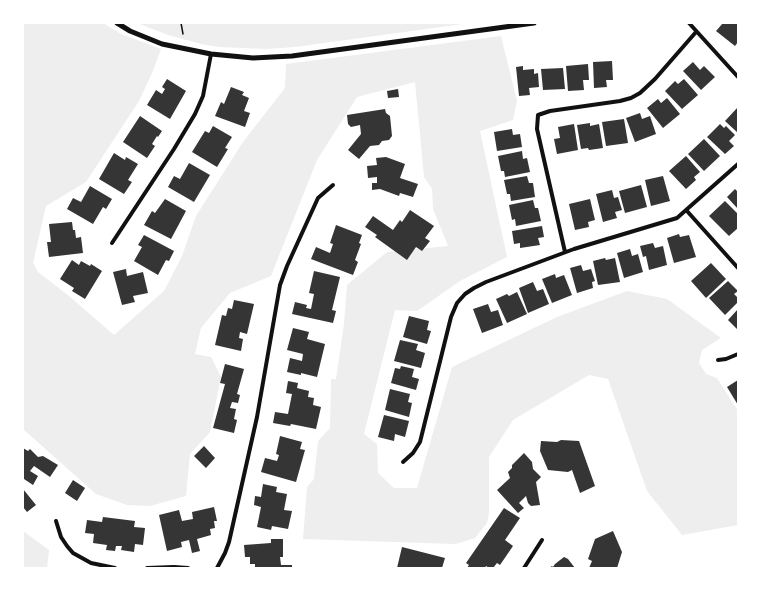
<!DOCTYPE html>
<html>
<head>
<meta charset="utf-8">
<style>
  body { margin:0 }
  #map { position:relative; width:761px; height:591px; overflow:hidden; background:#fff; font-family:Cabin,sans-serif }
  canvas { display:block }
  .frame { position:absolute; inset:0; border:24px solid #fff; pointer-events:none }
</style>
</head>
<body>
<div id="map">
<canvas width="761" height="591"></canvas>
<div class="frame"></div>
</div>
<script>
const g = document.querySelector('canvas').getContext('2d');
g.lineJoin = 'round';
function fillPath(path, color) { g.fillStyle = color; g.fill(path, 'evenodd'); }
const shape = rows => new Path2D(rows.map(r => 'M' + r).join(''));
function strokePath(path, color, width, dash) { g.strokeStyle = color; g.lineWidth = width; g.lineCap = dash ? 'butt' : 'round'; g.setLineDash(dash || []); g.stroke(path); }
fillPath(shape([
  [23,23,103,23,121,34,161,49,153,71,139,101,86,182,46,206,33,263,38,272,69,296,114,335,164,291,182,256,196,216,243,142,285,88,286,64,501,36,517,101,513,120,480,131,507,257,460,281,417,311,395,310,364,434,377,444,378,473,394,488,417,488,452,367,557,317,627,291,667,299,721,338,702,350,699,363,706,374,717,378,738,411,738,525,682,535,647,491,608,379,589,375,513,420,489,457,489,513,487,523,475,538,456,544,303,539,307,487,314,479,318,441,330,428,331,379,336,379,344,324,347,285,387,252,448,246,433,209,432,189,424,177,415,82,357,97,317,160,271,276,230,293,201,328,195,354,211,357,221,377,210,432,190,454,186,496,150,506,127,505,96,494,23,429],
  [137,23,470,23,295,47,267,49,219,47,201,44,168,35],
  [23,531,49,550,47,568,23,568]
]), '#eee');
fillPath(shape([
  [723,23,737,23,738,24,738,42,735,46,716,31],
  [612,61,613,80,606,80,607,87,594,88,593,62],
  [693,62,700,70,704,66,715,77,701,90,683,71],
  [588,64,589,80,583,80,584,90,568,91,566,66],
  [523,66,523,70,534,69,534,74,538,73,539,87,529,88,530,95,519,96,516,67],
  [563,68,565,89,543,90,541,69],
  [167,79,186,91,170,119,147,105,156,90,162,94,165,89,162,87],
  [684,79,698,95,682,109,665,91,675,81,678,84],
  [231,87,244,92,242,95,249,98,244,111,250,113,245,127,215,116,221,102,224,104],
  [398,89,399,97,388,98,387,91],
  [667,98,680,114,663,128,647,108,658,99,661,103],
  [738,107,738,133,725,121],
  [385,109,386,113,390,116,392,136,389,140,382,141,379,145,370,146,359,159,348,150,361,134,360,125,351,127,348,124,347,115],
  [640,113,642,119,650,116,656,134,635,142,626,118],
  [140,116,162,131,158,137,157,136,152,144,155,146,147,158,123,142],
  [624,119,628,143,606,146,602,122],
  [590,123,590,126,599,124,603,148,589,150,588,148,581,149,577,125],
  [574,124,578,150,557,154,554,139,560,138,558,127],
  [720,124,724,128,726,126,735,135,729,141,734,146,725,154,707,137],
  [213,126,232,137,225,148,228,149,217,167,192,152,205,131,209,133],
  [512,129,513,135,520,134,522,147,497,151,494,132],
  [704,139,720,156,704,171,688,154],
  [522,151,523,159,527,158,530,172,505,177,504,171,501,171,498,156],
  [114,153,125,160,126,157,138,164,128,180,132,182,124,194,99,179],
  [686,156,700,172,694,177,696,180,686,189,669,171],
  [386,157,405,164,400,178,418,184,413,197,400,193,399,196,380,189,372,190,372,183,377,183,377,177,368,178,367,166,377,165,376,158],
  [189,163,210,175,194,202,168,187,174,176,180,179],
  [527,176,529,183,533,183,535,197,511,201,510,194,507,194,504,180],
  [663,176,670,201,651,206,645,180],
  [641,185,647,207,625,213,619,191],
  [90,186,112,199,106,209,103,207,93,224,67,209,73,198,81,202],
  [735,189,738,192,738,209,727,197],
  [612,190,614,198,618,197,622,210,615,212,617,218,603,222,596,194],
  [165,199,186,211,171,239,144,225,152,211,155,213],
  [590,199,595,220,588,222,589,227,575,230,569,204],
  [533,200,535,208,538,208,541,221,516,226,515,219,512,220,509,205],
  [725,201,738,214,738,228,729,236,709,216],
  [410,210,434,226,425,238,430,241,422,251,416,247,407,260,375,237,377,235,365,227,373,216,393,230,400,220,402,222],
  [72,222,73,230,75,230,76,238,81,237,83,253,49,257,47,242,51,242,49,224],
  [336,225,362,235,359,243,361,244,355,260,358,262,353,275,311,259,316,247,330,253,333,244,330,243],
  [542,226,544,237,538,238,540,245,520,248,520,243,514,244,512,231],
  [679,234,680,237,689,235,696,257,674,263,667,238],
  [144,235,174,251,169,261,166,260,158,275,134,261,142,247,138,245],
  [653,243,655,248,663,246,667,265,649,270,646,256,643,257,640,246],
  [630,249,632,256,638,254,643,272,624,278,617,253],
  [605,258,606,260,615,258,620,282,598,285,593,261],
  [72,260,79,265,81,261,90,266,91,264,102,271,85,299,72,291,74,288,60,279],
  [711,263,726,279,706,298,691,281],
  [581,265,583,271,591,269,595,281,592,282,593,288,577,293,570,268],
  [126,269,127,276,143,272,148,293,133,296,135,302,122,305,113,272],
  [314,271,340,277,332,310,336,311,333,323,292,314,295,302,307,305,306,308,311,309,314,294,309,293],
  [555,274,556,278,564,275,572,295,552,303,542,279],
  [728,281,738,291,734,294,738,298,738,302,725,315,709,298],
  [533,282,537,291,543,289,549,304,528,313,519,288],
  [517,292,527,314,507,323,496,299,507,294,509,296],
  [234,300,254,304,247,334,240,332,239,338,243,339,241,351,215,345,222,315,226,316,228,308,232,309],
  [488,304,491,312,498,310,503,325,482,333,473,309],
  [738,309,738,330,728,320],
  [409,316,429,321,427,330,431,331,427,344,403,337],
  [293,328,309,332,307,339,325,344,317,377,301,373,301,375,287,372,290,358,302,361,303,354,287,350],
  [400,340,418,344,416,350,425,353,421,368,394,361],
  [225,364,244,369,237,394,240,395,238,403,232,402,230,408,236,409,234,419,237,420,234,433,213,428,225,384,220,383],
  [401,366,414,369,412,377,419,379,416,390,391,383,395,368,400,369],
  [738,380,738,405,727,387],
  [288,381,298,383,297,388,309,391,308,397,314,398,313,405,321,407,316,429,291,424,290,426,273,423,275,412,288,414,292,394,286,393],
  [390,389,410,394,408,402,412,403,409,417,385,410],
  [384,415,409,421,405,437,395,434,394,441,378,437],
  [280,436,302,442,300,449,305,450,296,482,261,472,265,458,277,461,279,455,276,454],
  [561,440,579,441,595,486,580,493,572,470,568,472,548,470,540,451,541,441,557,442],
  [204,446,215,458,206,468,194,456],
  [23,448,28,451,30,449,38,457,43,456,58,465,50,477,34,466,30,471,38,476,33,485,24,479,23,481],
  [524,453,532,462,533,469,541,477,536,482,540,505,531,506,528,503,526,496,519,503,524,508,518,513,497,490,510,478,508,472,512,468,512,465],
  [73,480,85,488,77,501,65,493],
  [263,484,277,487,276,492,287,494,284,510,292,511,288,529,272,526,271,530,257,527,261,507,254,505,255,496,261,497],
  [23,489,36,505,27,512,23,507],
  [214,507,217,521,214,521,215,528,210,529,211,535,197,539,200,551,192,553,189,540,181,542,182,547,167,551,159,515,179,510,182,521,193,519,192,512],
  [504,508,520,518,505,540,513,546,500,565,497,563,493,568,489,568,486,566,485,568,467,568,469,565,466,563],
  [103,517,135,521,134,527,145,528,143,545,135,544,134,552,121,550,122,546,116,546,115,551,106,550,107,545,93,543,94,534,85,533,87,520,102,522],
  [613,531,622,552,617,568,589,568,592,561,588,559,595,539],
  [271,539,283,539,283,557,280,557,281,565,292,565,292,568,255,568,255,564,250,564,250,557,245,557,244,545,271,543],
  [402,547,445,558,442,568,397,568],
  [564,557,568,559,575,568,549,568,552,566,553,567,555,564]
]), '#353535');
strokePath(shape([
  [181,23,183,34]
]), '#111', 1.5);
strokePath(shape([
  [689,23,738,77],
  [687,211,738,268],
  [112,243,174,149,195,114,203,96,211,54],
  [565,252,537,129,538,115,550,111,620,101,631,98,640,93,655,79,696,32],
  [718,360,726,359,738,354],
  [403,462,413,453,420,442,451,317,457,303,465,294,474,288,486,282,574,249,677,218,738,164],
  [56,521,61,537,67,546,73,553,91,563,115,568],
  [147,568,174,567,188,568],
  [217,568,225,553,229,542,257,417,280,285,287,266,318,198,333,185],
  [524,568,542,540]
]), '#111', 4);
strokePath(shape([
  [117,23,130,31,162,44,211,54,253,58,292,56,534,23]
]), '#111', 5);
</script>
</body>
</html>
